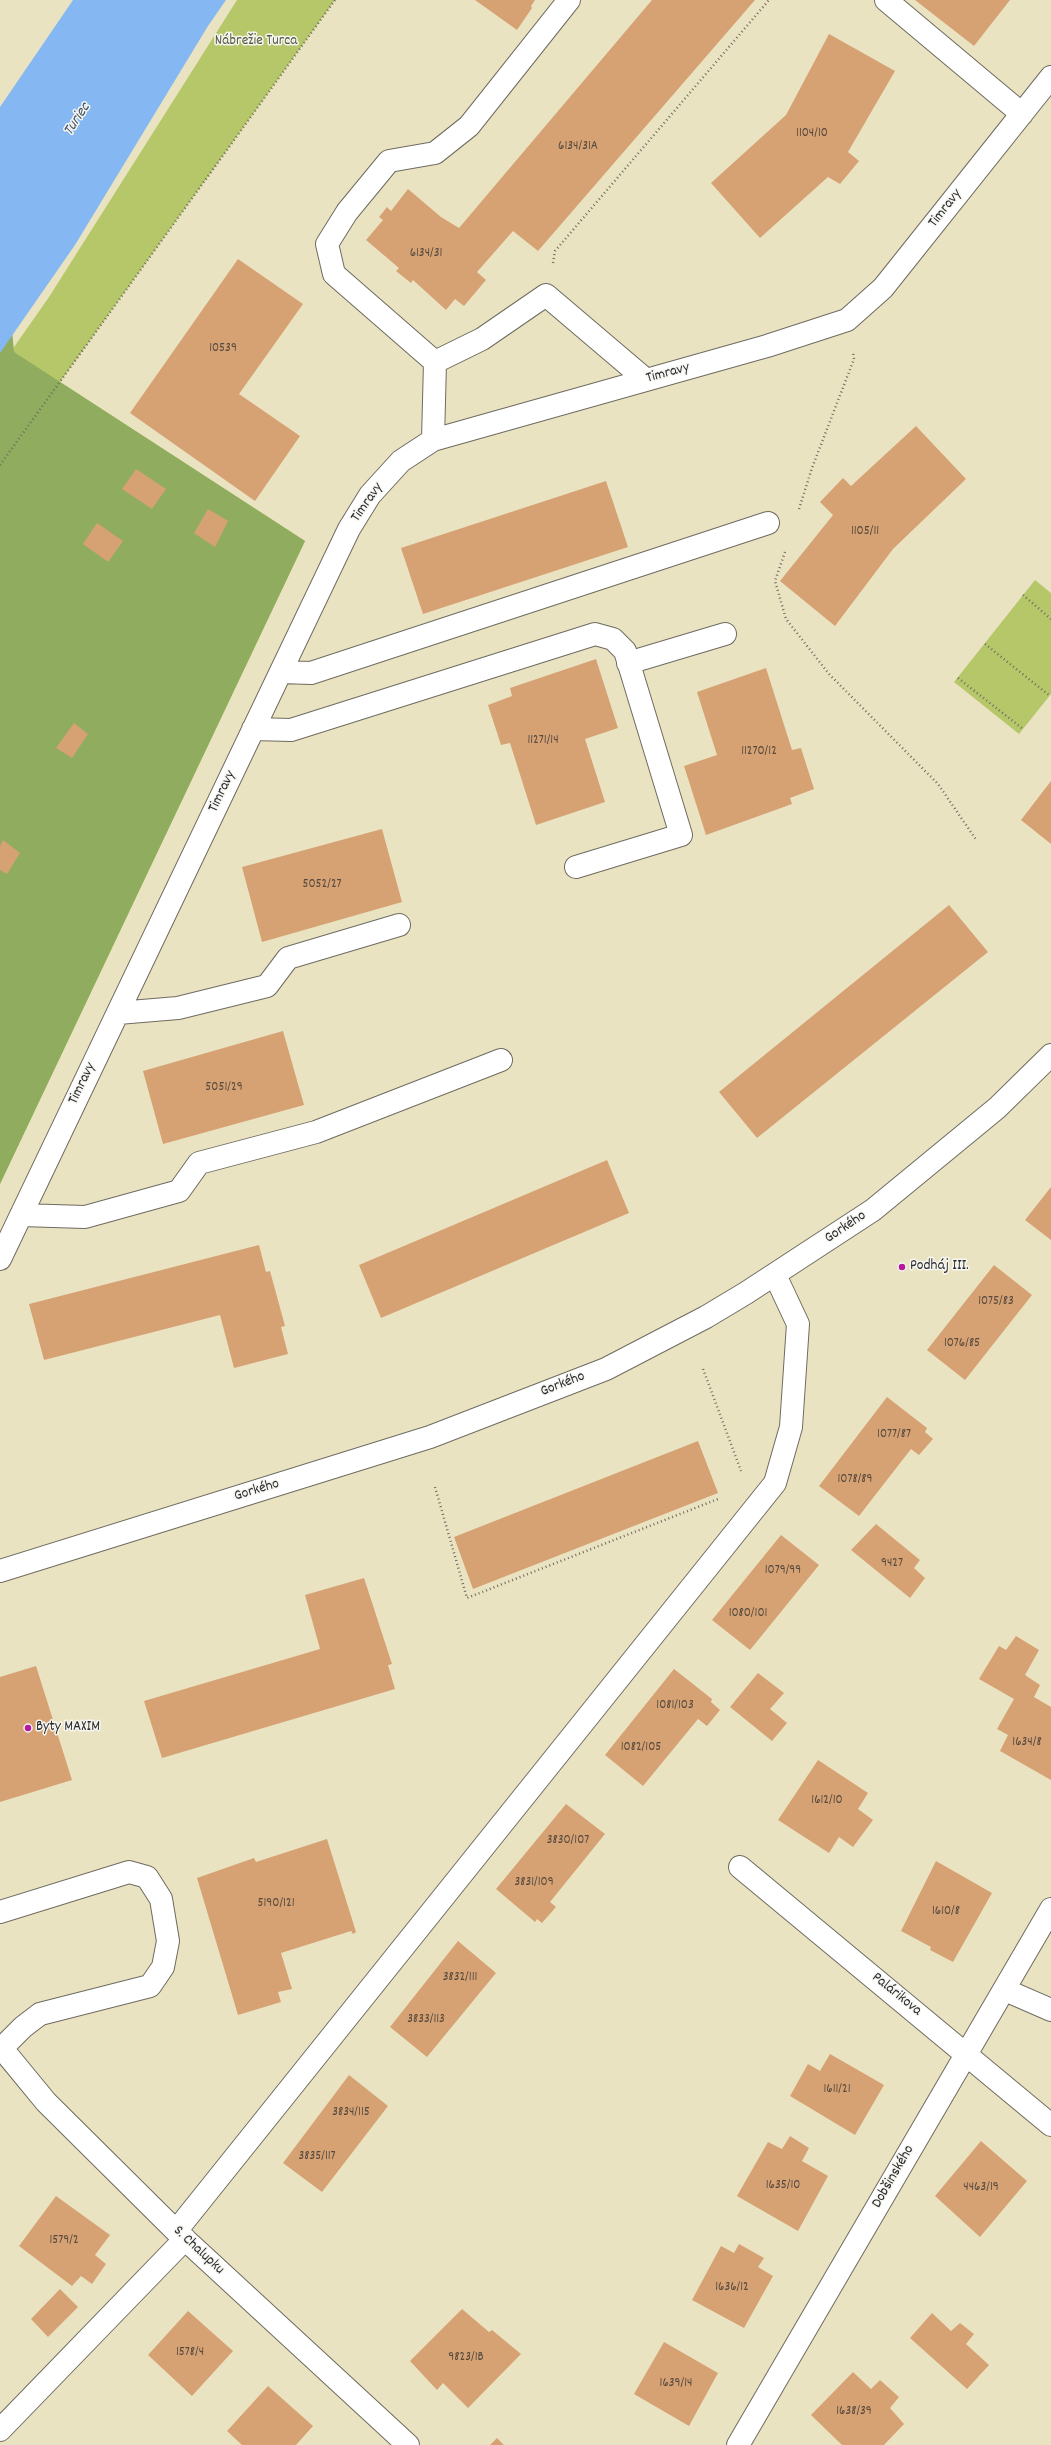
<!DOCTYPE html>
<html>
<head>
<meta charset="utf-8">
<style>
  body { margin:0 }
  canvas { display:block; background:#eae3c2 }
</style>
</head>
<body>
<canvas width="1051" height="2445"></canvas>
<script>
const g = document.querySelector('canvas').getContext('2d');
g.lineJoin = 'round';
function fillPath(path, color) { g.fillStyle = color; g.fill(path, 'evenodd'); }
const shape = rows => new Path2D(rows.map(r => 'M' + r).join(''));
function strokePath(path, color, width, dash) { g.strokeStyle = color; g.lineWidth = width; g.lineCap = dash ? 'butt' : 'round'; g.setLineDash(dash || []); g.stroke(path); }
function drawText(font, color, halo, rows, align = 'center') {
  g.font = font + ' Dekko,sans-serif'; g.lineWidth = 3; g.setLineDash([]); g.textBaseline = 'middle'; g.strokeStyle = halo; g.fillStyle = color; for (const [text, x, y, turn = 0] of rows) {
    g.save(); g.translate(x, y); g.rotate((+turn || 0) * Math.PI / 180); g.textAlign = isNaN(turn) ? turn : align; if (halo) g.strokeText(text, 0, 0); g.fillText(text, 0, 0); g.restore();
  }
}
fillPath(shape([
  [237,0,335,0,60,382,305,541,0,1184,0,367,49,297],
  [1035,580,1051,593,1051,694,1019,734,954,682]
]), '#b6c76a');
fillPath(shape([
  [0,199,14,352,305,541,0,1184]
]), '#90ac5e');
fillPath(shape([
  [73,0,226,0,208,26,75,245,0,353,0,107]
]), '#85b8f3');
fillPath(shape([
  [475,0,535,0,531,6,532,8,517,30],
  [652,0,755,0,538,251,513,231,477,272,486,280,464,306,455,299,446,310,413,280,411,283,396,271,399,268,366,240,383,220,379,217,387,207,391,211,408,189,441,217,459,228],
  [915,0,1010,0,974,46],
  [829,34,895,71,848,152,859,161,840,184,828,177,760,238,711,183,786,115],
  [238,259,303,304,239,394,300,436,255,501,130,413],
  [916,426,966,479,893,549,835,626,780,581,833,515,820,502,843,478,851,486],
  [136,469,166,489,152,509,122,489],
  [606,481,628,547,423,614,401,548],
  [208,509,228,521,215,547,194,533],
  [97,523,123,541,108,562,83,544],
  [596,659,618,728,585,739,605,802,536,825,510,743,501,745,488,705,512,696,510,688],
  [766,668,792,750,801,748,814,789,790,798,792,804,706,835,684,766,717,755,697,692],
  [74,723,88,734,72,758,56,748],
  [1051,781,1051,844,1021,820],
  [382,829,402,902,262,942,242,867],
  [3,840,20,853,7,874,0,870,0,846],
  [949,905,988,952,757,1138,719,1092],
  [283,1031,304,1105,163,1144,143,1071],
  [607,1160,629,1213,381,1318,359,1265],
  [1051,1187,1051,1240,1025,1220],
  [259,1245,266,1272,270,1271,285,1326,281,1327,288,1354,234,1368,220,1315,44,1360,29,1304],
  [994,1265,1032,1295,965,1380,927,1350],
  [887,1397,927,1428,925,1432,933,1439,919,1455,911,1449,859,1516,819,1486],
  [698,1441,718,1493,473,1589,454,1537],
  [876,1524,920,1560,914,1568,925,1578,910,1598,851,1550],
  [781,1535,819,1565,750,1650,712,1620],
  [364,1578,392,1664,388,1665,395,1689,162,1758,144,1701,320,1649,305,1595],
  [1016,1636,1039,1650,1025,1675,1040,1685,1034,1697,1051,1707,1051,1780,1000,1751,1008,1735,997,1729,1014,1699,979,1679,999,1646,1006,1650],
  [36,1666,72,1780,0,1802,0,1677],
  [674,1669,712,1699,711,1702,720,1710,707,1726,698,1719,643,1786,605,1755],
  [758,1673,784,1693,770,1709,787,1723,772,1741,730,1707],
  [818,1760,868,1793,858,1809,873,1820,853,1847,839,1837,829,1853,778,1820],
  [566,1804,605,1834,550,1902,556,1907,542,1923,537,1919,535,1922,496,1889],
  [327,1839,356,1932,353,1934,351,1931,281,1953,292,1989,278,1992,281,2002,238,2015,197,1878,254,1858,256,1862],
  [936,1861,992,1893,953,1962,930,1950,931,1947,901,1931],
  [458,1941,496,1973,427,2057,390,2027],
  [830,2054,884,2085,855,2135,790,2096,808,2064,820,2071],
  [349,2075,388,2106,322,2192,283,2163],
  [790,2136,809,2148,802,2161,828,2176,798,2231,737,2196,768,2142,782,2149],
  [981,2141,1027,2181,980,2237,935,2196],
  [56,2196,110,2235,95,2255,106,2264,92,2284,81,2276,72,2286,19,2246],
  [739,2244,764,2258,758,2267,773,2276,744,2328,692,2300,721,2246,734,2253],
  [60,2289,78,2307,48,2337,31,2319],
  [462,2309,489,2332,492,2330,521,2354,468,2408,443,2383,437,2390,410,2361],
  [188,2311,233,2351,192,2396,148,2355],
  [932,2313,951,2331,960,2323,974,2334,966,2344,989,2365,967,2389,910,2338],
  [664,2342,718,2373,689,2426,634,2394],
  [853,2372,871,2389,880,2380,899,2397,890,2408,904,2424,884,2445,842,2445,811,2415],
  [268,2386,313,2426,296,2445,242,2445,227,2431],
  [497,2438,504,2445,490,2445]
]), '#d6a274');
const minor = shape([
  [886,0,1022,114],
  [435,362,482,339,546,295,646,380],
  [433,440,435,362,334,274,327,244,347,212,389,161,435,153,469,126,569,0],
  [628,663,725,634],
  [281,672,311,673,768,523],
  [253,729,291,730,595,634,613,639,625,651,681,835,576,867],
  [118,1013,178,1008,267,986,288,958,399,925],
  [21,1215,85,1217,179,1191,199,1163,316,1132,501,1060],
  [0,1259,349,529,370,495,401,461,433,440,767,346,847,320,883,288,1051,77],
  [0,1571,430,1437,606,1369,706,1317,746,1293,873,1210,997,1108,1051,1055],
  [740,1867,1051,2125],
  [0,1912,129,1872,147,1877,161,1899,168,1941,163,1967,150,1986,40,2014,23,2027,2,2048],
  [1005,1990,1051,2010],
  [0,2046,46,2102,176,2231,408,2445],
  [176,2231,775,1483,791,1427,798,1324,775,1275],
  [0,2430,185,2239],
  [738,2445,1051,1909]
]);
strokePath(minor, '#6e6b60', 24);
strokePath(shape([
  [553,263,555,251,769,0],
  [0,465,335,0],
  [799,509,812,468,854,359,853,352],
  [785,552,775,581,786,619,829,674,938,784,977,841],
  [1023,595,1051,619],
  [985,644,1050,696],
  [958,678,1023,729],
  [703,1369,741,1471],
  [435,1487,467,1598,718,1499]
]), '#6e6b60', 2.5, [1, 3]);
strokePath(minor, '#fff', 22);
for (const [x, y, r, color] of [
  [902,1267,4,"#b5179e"],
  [28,1728,4,"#b5179e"]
]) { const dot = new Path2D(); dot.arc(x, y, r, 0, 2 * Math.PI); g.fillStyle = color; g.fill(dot); strokePath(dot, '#f6f6f2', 1.5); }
drawText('13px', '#56493d', null, [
  ["1104/10",812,134],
  ["6134/31A",578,147],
  ["6134/31",426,254],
  ["10539",223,349],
  ["1105/11",865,532],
  ["11271/14",543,741],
  ["11270/12",759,752],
  ["5052/27",322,885],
  ["5051/29",224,1088],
  ["1075/83",996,1302],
  ["1076/85",962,1344],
  ["1077/87",894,1435],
  ["1078/89",855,1480],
  ["9427",892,1564],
  ["1079/99",783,1571],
  ["1080/101",748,1614],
  ["1081/103",675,1706],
  ["1634/8",1027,1743],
  ["1082/105",641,1748],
  ["1612/10",827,1801],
  ["3830/107",568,1841],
  ["3831/109",534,1883],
  ["5190/121",276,1904],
  ["1610/8",946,1912],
  ["3832/111",460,1978],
  ["3833/113",426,2020],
  ["1611/21",837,2090],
  ["3834/115",351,2113],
  ["3835/117",317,2157],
  ["1635/10",783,2186],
  ["4463/19",981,2188],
  ["1579/2",64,2241],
  ["1636/12",732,2288],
  ["1578/4",190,2353],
  ["9823/1B",466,2358],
  ["1639/14",676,2384],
  ["1638/39",854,2412]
]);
drawText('15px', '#555a3e', '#f6f6f2', [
  ["Nábrežie Turca",256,42]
]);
drawText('15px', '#2b2b2b', '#f6f6f2', [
  ["Timravy",946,209,-52],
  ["Timravy",668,374,-15],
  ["Timravy",368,503,-55],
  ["Timravy",223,792,-64],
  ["Timravy",83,1084,-64],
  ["Gorkého",846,1228,-34],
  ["Gorkého",563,1385,-21],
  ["Gorkého",257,1491,-17],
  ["Palárikova",896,1995,39],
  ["Dobšinského",894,2177,-60],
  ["S. Chalupku",198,2251,43]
]);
drawText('15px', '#2b2b2b', '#f6f6f2', [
  ["Podháj III.",910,1267],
  ["Byty MAXIM",36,1728]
], 'left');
drawText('italic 16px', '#465567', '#f6f6f2', [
  ["Turiec",78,120,-57]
]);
</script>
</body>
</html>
